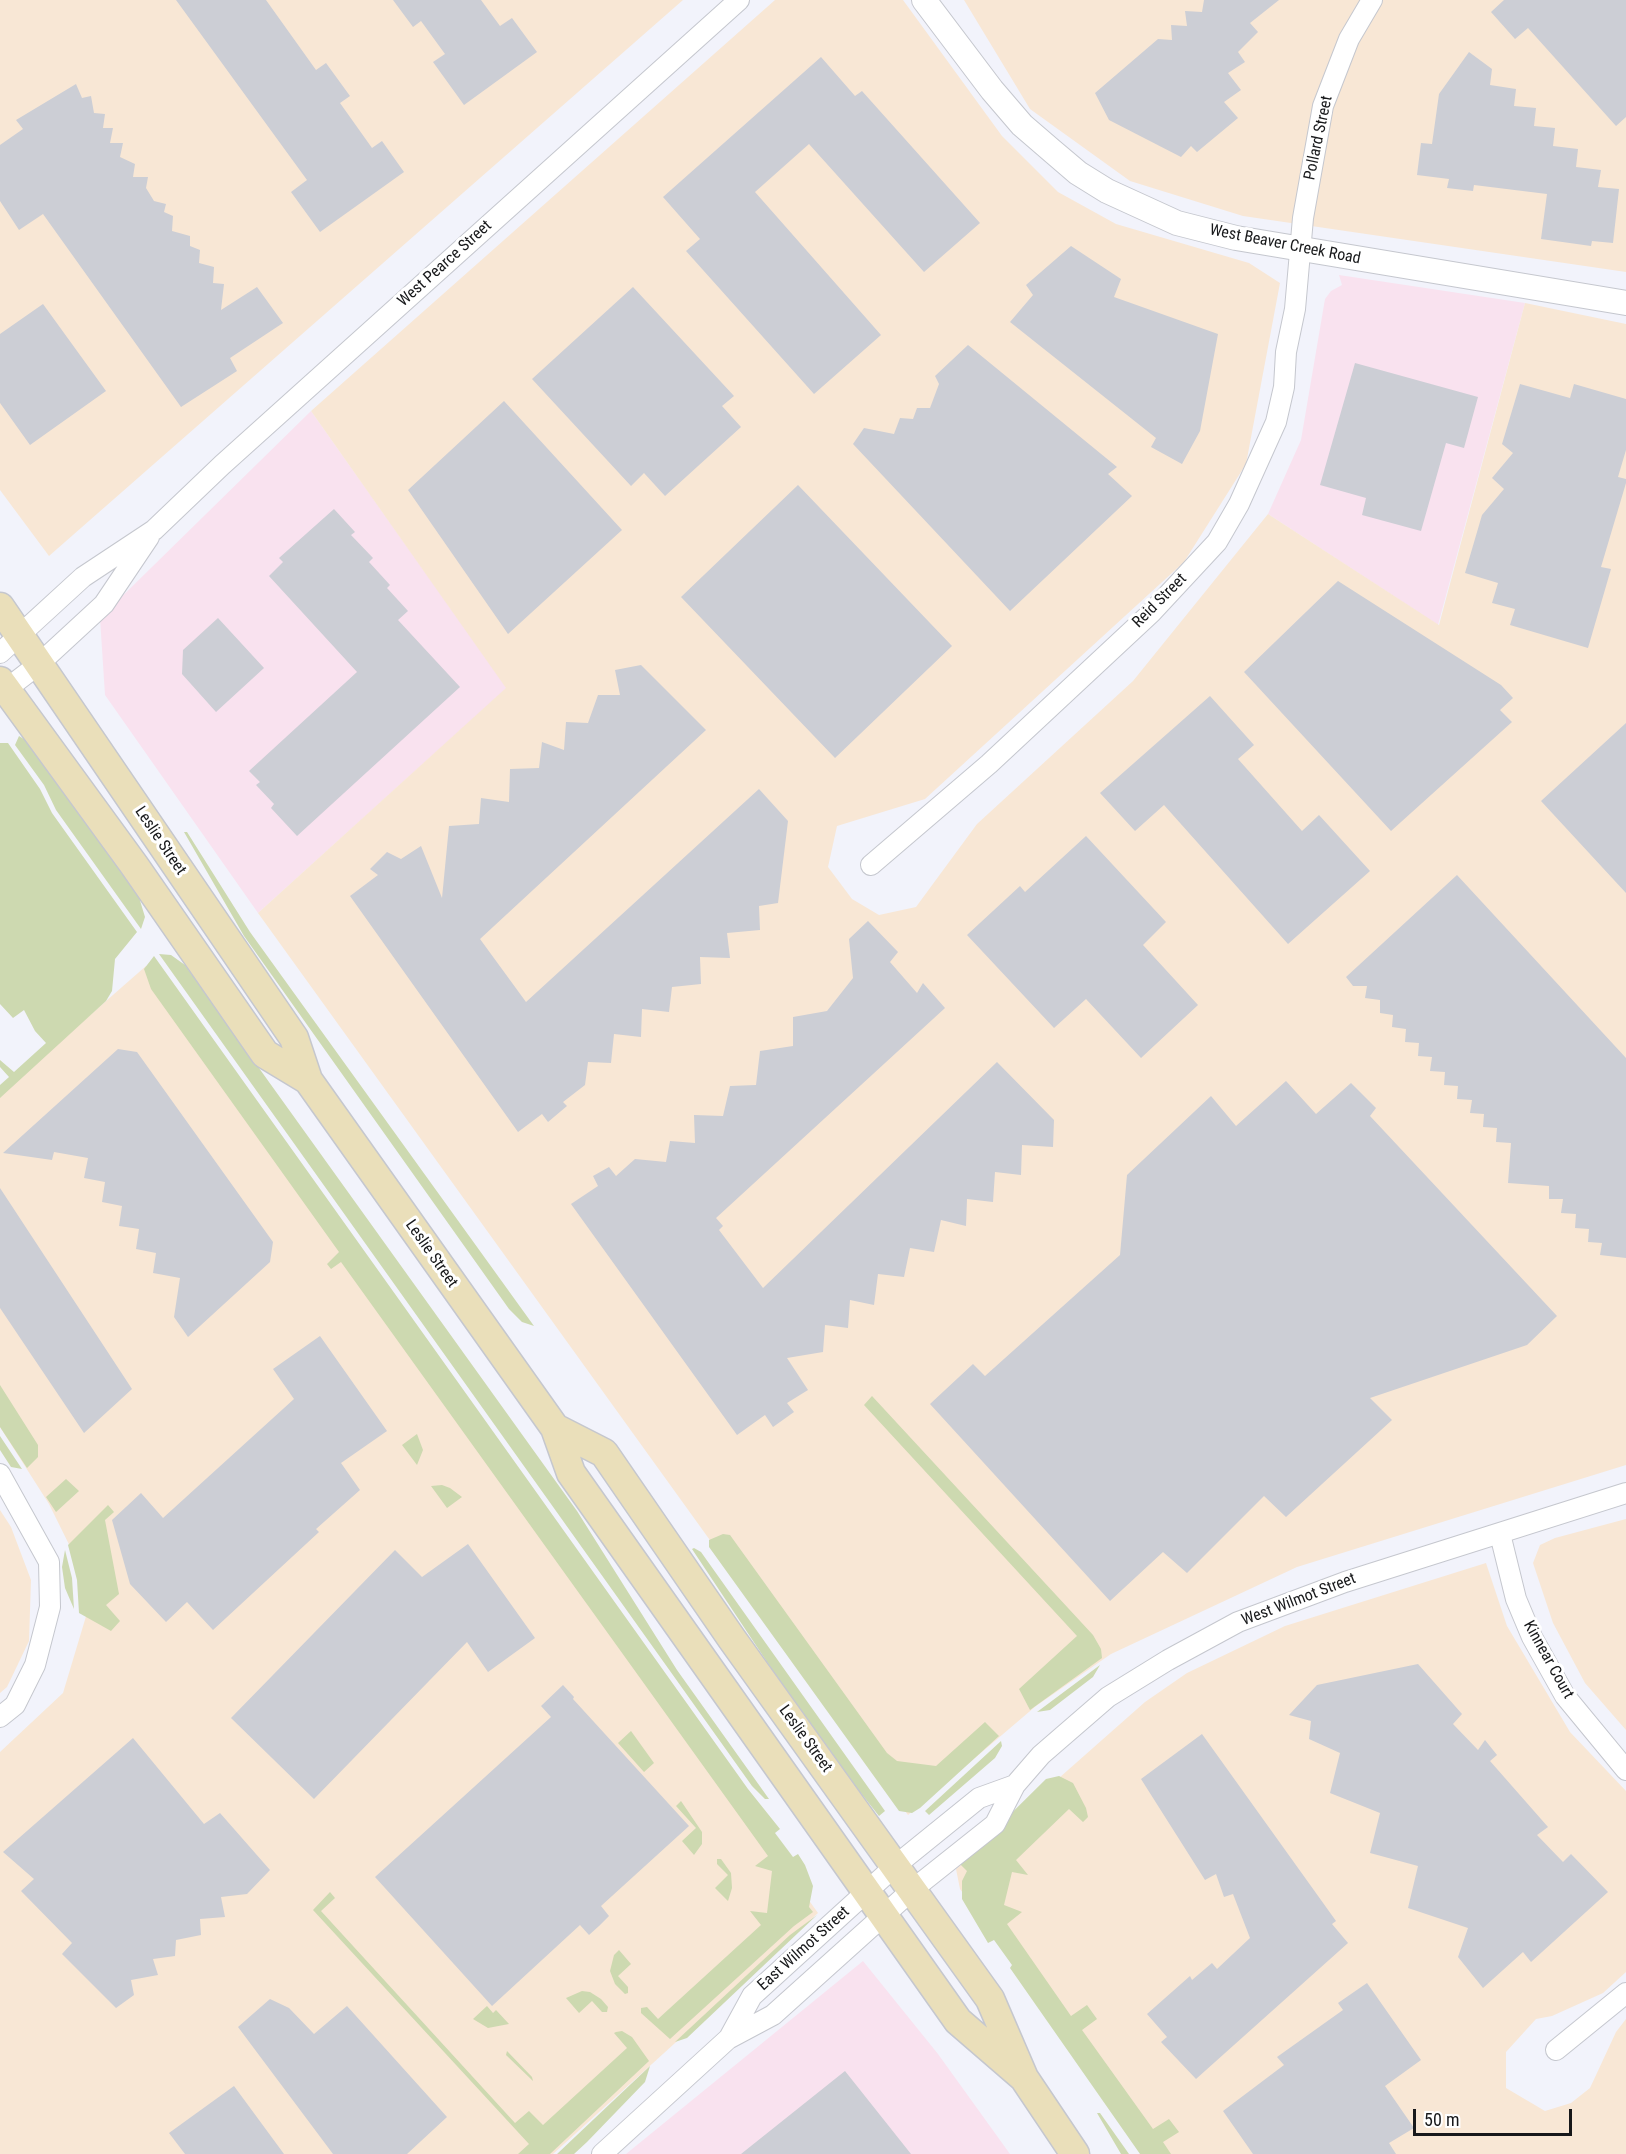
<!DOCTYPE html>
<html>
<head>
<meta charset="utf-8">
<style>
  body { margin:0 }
  #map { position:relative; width:1626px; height:2154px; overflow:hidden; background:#f2f3fb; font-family:"Roboto Condensed",sans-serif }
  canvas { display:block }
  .scale { position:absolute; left:1413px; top:2109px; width:159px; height:27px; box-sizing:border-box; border:3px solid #17181a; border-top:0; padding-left:8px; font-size:18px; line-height:21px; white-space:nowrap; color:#17181a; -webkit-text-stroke:4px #fff; paint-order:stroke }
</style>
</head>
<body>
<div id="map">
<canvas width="1626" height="2154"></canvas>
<div class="scale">50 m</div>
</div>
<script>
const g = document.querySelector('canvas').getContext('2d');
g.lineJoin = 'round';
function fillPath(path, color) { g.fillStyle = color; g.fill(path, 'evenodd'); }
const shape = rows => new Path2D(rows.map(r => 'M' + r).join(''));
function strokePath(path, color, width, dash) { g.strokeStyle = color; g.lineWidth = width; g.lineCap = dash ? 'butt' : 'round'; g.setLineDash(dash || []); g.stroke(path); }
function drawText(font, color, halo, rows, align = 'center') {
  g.font = font + ' "Roboto Condensed",sans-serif'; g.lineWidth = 6; g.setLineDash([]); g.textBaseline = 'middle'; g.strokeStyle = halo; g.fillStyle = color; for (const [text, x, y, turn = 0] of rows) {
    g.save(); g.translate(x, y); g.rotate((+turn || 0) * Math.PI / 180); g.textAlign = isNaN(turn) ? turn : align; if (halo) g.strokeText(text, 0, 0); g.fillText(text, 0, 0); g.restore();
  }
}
fillPath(shape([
  [1339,275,1525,303,1438,625,1268,514,1301,440,1325,299,1331,291,1342,285],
  [311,411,507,688,258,913,105,695,100,618],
  [863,1961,938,2054,1010,2154,626,2154]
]), '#f9e2ef');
fillPath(shape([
  [0,0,683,0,49,556,0,490],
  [775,0,903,0,1002,136,1058,192,1116,224,1249,263,1280,283,1246,464,1184,562,925,799,837,826,828,867,852,899,879,915,916,907,977,824,1133,681,1268,514,1439,625,1525,303,1626,324,1626,1465,1297,1567,1111,1654,1036,1706,908,1815,258,913,506,688,311,411],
  [964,0,1626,0,1626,272,1243,216,1130,181,1030,109],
  [146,966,340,1244,818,1913,553,2154,0,2154,0,1752,63,1693,93,1593,49,1504,0,1427,0,1094],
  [0,1510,11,1527,31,1580,29,1641,7,1687,0,1693],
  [1626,1519,1626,1730,1585,1683,1553,1623,1533,1563,1540,1545,1555,1538],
  [1486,1563,1507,1626,1570,1732,1626,1791,1626,1972,1603,1993,1552,2016,1536,2019,1506,2052,1506,2088,1545,2111,1571,2103,1590,2088,1616,2032,1626,2019,1626,2154,1150,2154,960,1889,956,1869,1145,1702,1187,1673,1285,1626]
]), '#f8e7d5');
fillPath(shape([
  [19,736,27,741,138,894,145,917,141,929,56,810,44,785,15,745],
  [0,743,8,743,40,789,52,813,137,932,115,959,112,991,106,1001,0,1098,0,1085,9,1077,0,1067,0,1060,14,1072,46,1043,35,1031,24,1010,13,1018,0,1004],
  [184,832,187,832,250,932,534,1326,522,1322,509,1309,244,936],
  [159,954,171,955,185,965,577,1511,677,1670,769,1799,765,1799,752,1786],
  [154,956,748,1789,780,1829,775,1833,793,1857,798,1854,805,1865,813,1886,809,1907,813,1912,794,1926,670,2039,641,2013,641,2008,647,2007,658,2019,761,1925,750,1911,767,1913,772,1871,755,1866,768,1856,341,1262,331,1269,327,1264,339,1252,151,989,144,969],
  [0,1385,38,1445,38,1457,27,1468,0,1427],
  [872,1396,1093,1635,1101,1649,1102,1658,1030,1710,1019,1689,1077,1636,864,1405],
  [417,1434,423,1450,417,1465,402,1445],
  [0,1436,22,1469,11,1467,0,1450],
  [66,1479,79,1491,56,1512,46,1497],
  [442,1485,450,1488,462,1497,447,1508,431,1486],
  [108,1505,114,1512,105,1520,119,1594,106,1605,120,1621,111,1631,79,1613,77,1580,68,1545],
  [723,1534,730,1535,887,1753,897,1761,936,1766,985,1722,999,1736,920,1808,912,1813,899,1811,709,1547,709,1540],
  [694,1548,701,1552,885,1811,879,1816,837,1763,771,1668,692,1549],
  [65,1550,72,1578,74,1609,65,1588,62,1567],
  [1100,1665,1093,1677,1050,1710,1037,1712],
  [631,1731,654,1763,644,1772,618,1743],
  [1001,1741,1002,1746,995,1758,929,1815,925,1811],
  [1059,1776,1073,1783,1086,1808,1088,1817,1083,1822,1069,1809,1016,1860,1028,1875,1012,1872,1004,1905,1022,1912,1007,1924,1071,2016,1087,2005,1097,2019,1082,2030,1153,2129,1169,2119,1179,2132,1163,2142,1171,2154,1140,2154,1010,1968,1012,1965,994,1940,988,1943,962,1899,962,1881,967,1871,960,1864,1046,1779],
  [681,1801,702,1832,702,1844,694,1855,682,1841,696,1828,676,1806],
  [717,1859,721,1859,731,1873,732,1888,728,1901,715,1888,728,1875,717,1864],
  [330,1892,335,1898,321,1911,515,2123,529,2111,543,2125,627,2048,614,2033,616,2032,622,2031,632,2037,649,2061,550,2154,518,2154,529,2144,313,1910],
  [817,1915,687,2038,675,2042,790,1935],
  [619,1950,631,1964,618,1976,628,1987,628,1993,625,1994,615,1984,610,1971,614,1955],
  [582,1991,590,1992,601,1999,608,2007,607,2012,602,2012,592,2001,579,2013,566,1998],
  [487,2006,493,2013,496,2010,509,2024,488,2028,473,2019],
  [507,2051,532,2077,533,2081,506,2055],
  [650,2066,645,2082,587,2142,574,2154,557,2154],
  [1097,2113,1100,2113,1129,2154,1121,2154]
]), '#cdd9b0');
fillPath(shape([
  [176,0,266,0,316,70,326,63,350,96,340,103,372,148,382,141,404,172,320,232,291,192,307,180],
  [393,0,481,0,500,26,512,18,537,52,464,105,433,62,445,54,421,21,413,27],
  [1204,0,1279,0,1250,23,1258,32,1238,52,1245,62,1228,73,1241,90,1224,102,1238,118,1197,152,1191,146,1181,157,1109,120,1095,93,1158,39,1172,40,1171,25,1187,26,1185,11,1202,12],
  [1504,0,1626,0,1626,117,1616,126,1528,28,1515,39,1491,12],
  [1469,52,1492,69,1490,85,1516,89,1514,106,1536,108,1534,126,1555,128,1553,146,1578,149,1576,167,1601,170,1598,187,1619,189,1613,243,1592,241,1591,246,1541,239,1547,194,1474,185,1473,191,1447,188,1449,179,1417,175,1421,143,1432,144,1439,94],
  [821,57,855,96,862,91,980,223,924,272,809,144,755,192,881,335,814,394,686,251,700,239,663,197],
  [76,84,82,98,91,96,94,113,105,114,103,128,113,128,110,143,123,143,120,157,135,164,133,177,148,177,146,188,154,201,166,204,164,212,173,216,172,231,190,236,190,246,200,250,199,263,214,267,213,283,224,284,221,310,257,287,283,323,230,358,237,371,181,407,43,214,19,230,0,201,0,145,23,129,16,120],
  [1071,246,1121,279,1114,297,1218,334,1200,431,1182,464,1151,447,1156,438,1010,322,1033,295,1026,285],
  [633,287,734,396,722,406,741,427,665,496,644,473,631,486,532,379],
  [43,304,106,391,30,445,0,403,0,334],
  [968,345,1117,467,1108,474,1132,496,1010,611,853,444,864,428,894,434,900,418,913,419,917,408,930,408,939,384,935,376],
  [1355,363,1478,397,1464,448,1446,443,1421,531,1362,515,1366,498,1320,485],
  [1520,384,1570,398,1574,384,1626,399,1626,450,1618,477,1626,479,1626,483,1601,567,1611,569,1588,648,1510,625,1515,609,1492,603,1498,583,1465,573,1482,515,1504,489,1492,478,1513,453,1502,444],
  [504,401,622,530,508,634,408,490],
  [798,485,952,646,835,758,681,597],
  [334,509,355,532,351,535,373,558,369,562,390,585,387,588,408,611,398,620,460,687,297,836,271,808,274,804,256,785,260,782,249,771,357,672,269,576,283,562,279,558],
  [1338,581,1501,685,1513,698,1500,710,1512,722,1391,831,1244,672],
  [218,618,264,668,216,712,182,674,183,650],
  [641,665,706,730,480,939,526,1002,759,789,788,821,778,903,759,906,760,930,727,933,730,958,700,957,701,984,672,987,669,1012,642,1009,641,1037,614,1034,611,1063,588,1062,585,1085,563,1102,567,1106,548,1122,542,1114,518,1132,350,896,378,875,370,869,387,852,401,859,421,846,442,898,449,826,479,824,481,798,509,802,510,769,539,768,542,742,564,750,566,722,588,723,598,695,620,695,615,670],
  [1210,696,1254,745,1238,759,1302,831,1319,815,1370,871,1288,944,1164,805,1135,831,1100,793],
  [1626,723,1626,893,1541,801],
  [1086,836,1166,922,1143,945,1198,1005,1141,1058,1086,999,1054,1028,967,935,1020,886,1025,892],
  [1457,875,1626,1058,1626,1258,1600,1255,1602,1243,1588,1242,1589,1229,1575,1228,1576,1214,1561,1213,1563,1199,1549,1199,1549,1186,1508,1183,1511,1143,1496,1142,1497,1128,1483,1127,1484,1114,1470,1113,1472,1100,1457,1099,1458,1086,1444,1085,1445,1072,1430,1071,1432,1057,1418,1056,1419,1043,1405,1042,1406,1029,1392,1027,1393,1015,1380,1013,1380,1000,1365,998,1367,986,1353,986,1346,977],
  [868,921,898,952,890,962,917,993,923,983,945,1008,716,1218,723,1226,719,1230,763,1288,997,1062,1054,1120,1053,1147,1022,1145,1021,1175,995,1172,993,1202,967,1199,966,1226,941,1220,934,1252,910,1248,904,1277,878,1274,874,1305,850,1300,848,1328,825,1325,823,1352,787,1358,808,1390,787,1403,794,1412,773,1427,765,1415,737,1435,571,1204,598,1186,593,1176,609,1167,616,1176,635,1159,666,1162,670,1141,695,1143,694,1115,723,1116,730,1086,756,1085,760,1051,793,1046,793,1017,827,1011,853,978,849,939],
  [118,1049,137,1052,273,1242,270,1262,188,1337,174,1317,180,1278,153,1273,156,1253,136,1249,139,1229,119,1226,122,1206,102,1202,105,1182,84,1178,88,1158,54,1152,52,1160,3,1153],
  [1286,1081,1316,1114,1351,1083,1376,1108,1370,1116,1557,1316,1527,1345,1370,1398,1392,1420,1286,1517,1264,1496,1187,1573,1163,1552,1110,1601,930,1404,973,1364,985,1376,1120,1255,1127,1175,1211,1096,1236,1126],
  [0,1188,132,1389,84,1433,0,1308],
  [320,1336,387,1431,341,1463,360,1490,316,1529,319,1532,213,1630,187,1602,166,1622,130,1584,112,1520,141,1493,163,1518,294,1399,273,1369],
  [468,1544,535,1638,488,1672,467,1642,314,1799,231,1718,395,1550,422,1577],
  [1418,1664,1462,1714,1453,1724,1478,1750,1485,1740,1497,1755,1490,1761,1548,1827,1537,1835,1563,1862,1571,1854,1608,1892,1531,1962,1523,1952,1483,1988,1458,1957,1468,1928,1408,1908,1418,1866,1370,1853,1380,1813,1330,1793,1340,1753,1309,1739,1311,1721,1289,1715,1317,1685],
  [563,1685,574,1697,573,1699,689,1826,601,1906,609,1916,599,1926,589,1935,580,1925,492,2006,375,1877,551,1717,541,1706],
  [1202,1734,1336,1921,1332,1924,1348,1943,1196,2079,1161,2042,1167,2037,1147,2014,1190,1976,1192,1980,1212,1963,1217,1969,1250,1938,1233,1894,1224,1897,1216,1874,1205,1880,1141,1779],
  [133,1738,204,1824,220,1813,270,1870,247,1894,221,1897,225,1917,200,1919,201,1935,176,1940,175,1956,153,1959,158,1975,131,1980,134,1995,116,2008,62,1954,72,1943,21,1891,34,1879,3,1852],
  [1367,1983,1421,2060,1385,2086,1414,2128,1389,2143,1396,2154,1253,2154,1223,2111,1284,2065,1277,2057,1343,2010,1338,2003],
  [270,1999,289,2008,314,2034,347,2006,447,2117,407,2154,333,2154,238,2027],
  [845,2071,911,2154,741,2154],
  [234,2086,284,2154,185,2154,169,2133]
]), '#ccced5');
const minor = shape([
  [0,653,83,577,154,530,222,465,739,0],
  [0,694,39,664,104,604,149,537],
  [871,865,989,764,1151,613,1217,542,1239,504,1276,422,1284,387,1286,352,1295,309,1303,218,1323,106,1349,39,1372,0],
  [0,1474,49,1562,50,1607,35,1665,15,1705,0,1717],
  [1500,1534,1516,1599,1532,1637,1565,1696,1626,1770],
  [729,2038,752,1996,895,1866,979,1798,1015,1785],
  [1556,2050,1626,1993],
  [602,2154,728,2039,773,2015,912,1890,995,1824,1015,1785,1041,1755,1108,1697,1168,1660,1238,1622,1345,1582,1626,1493]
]);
const tertiary = shape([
  [924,0,992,90,1022,125,1051,150,1078,173,1107,191,1177,223,1236,238,1626,303]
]);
const secondary = shape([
  [0,607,294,1038,308,1080,555,1428,571,1473,958,2021,1024,2078],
  [0,681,134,865,265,1054,308,1080],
  [555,1428,604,1453,732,1639,990,1999,1024,2078,1075,2154]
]);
strokePath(minor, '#c5c7ce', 22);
strokePath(tertiary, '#c5c7ce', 26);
strokePath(secondary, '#c5c7ce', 31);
strokePath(minor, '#fff', 20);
strokePath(tertiary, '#fff', 24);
strokePath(secondary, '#eadfba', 28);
drawText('16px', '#17181a', '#fff', [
  ["Pollard Street",1319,138,-78],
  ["West Beaver Creek Road",1285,245,11],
  ["West Pearce Street",445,264,-42],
  ["Reid Street",1160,601,-45],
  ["Leslie Street",160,841,56],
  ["Leslie Street",431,1254,55],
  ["West Wilmot Street",1299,1600,-21],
  ["Kinnear Court",1548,1660,61],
  ["Leslie Street",805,1739,54],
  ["East Wilmot Street",804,1949,-42]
]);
</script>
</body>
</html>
